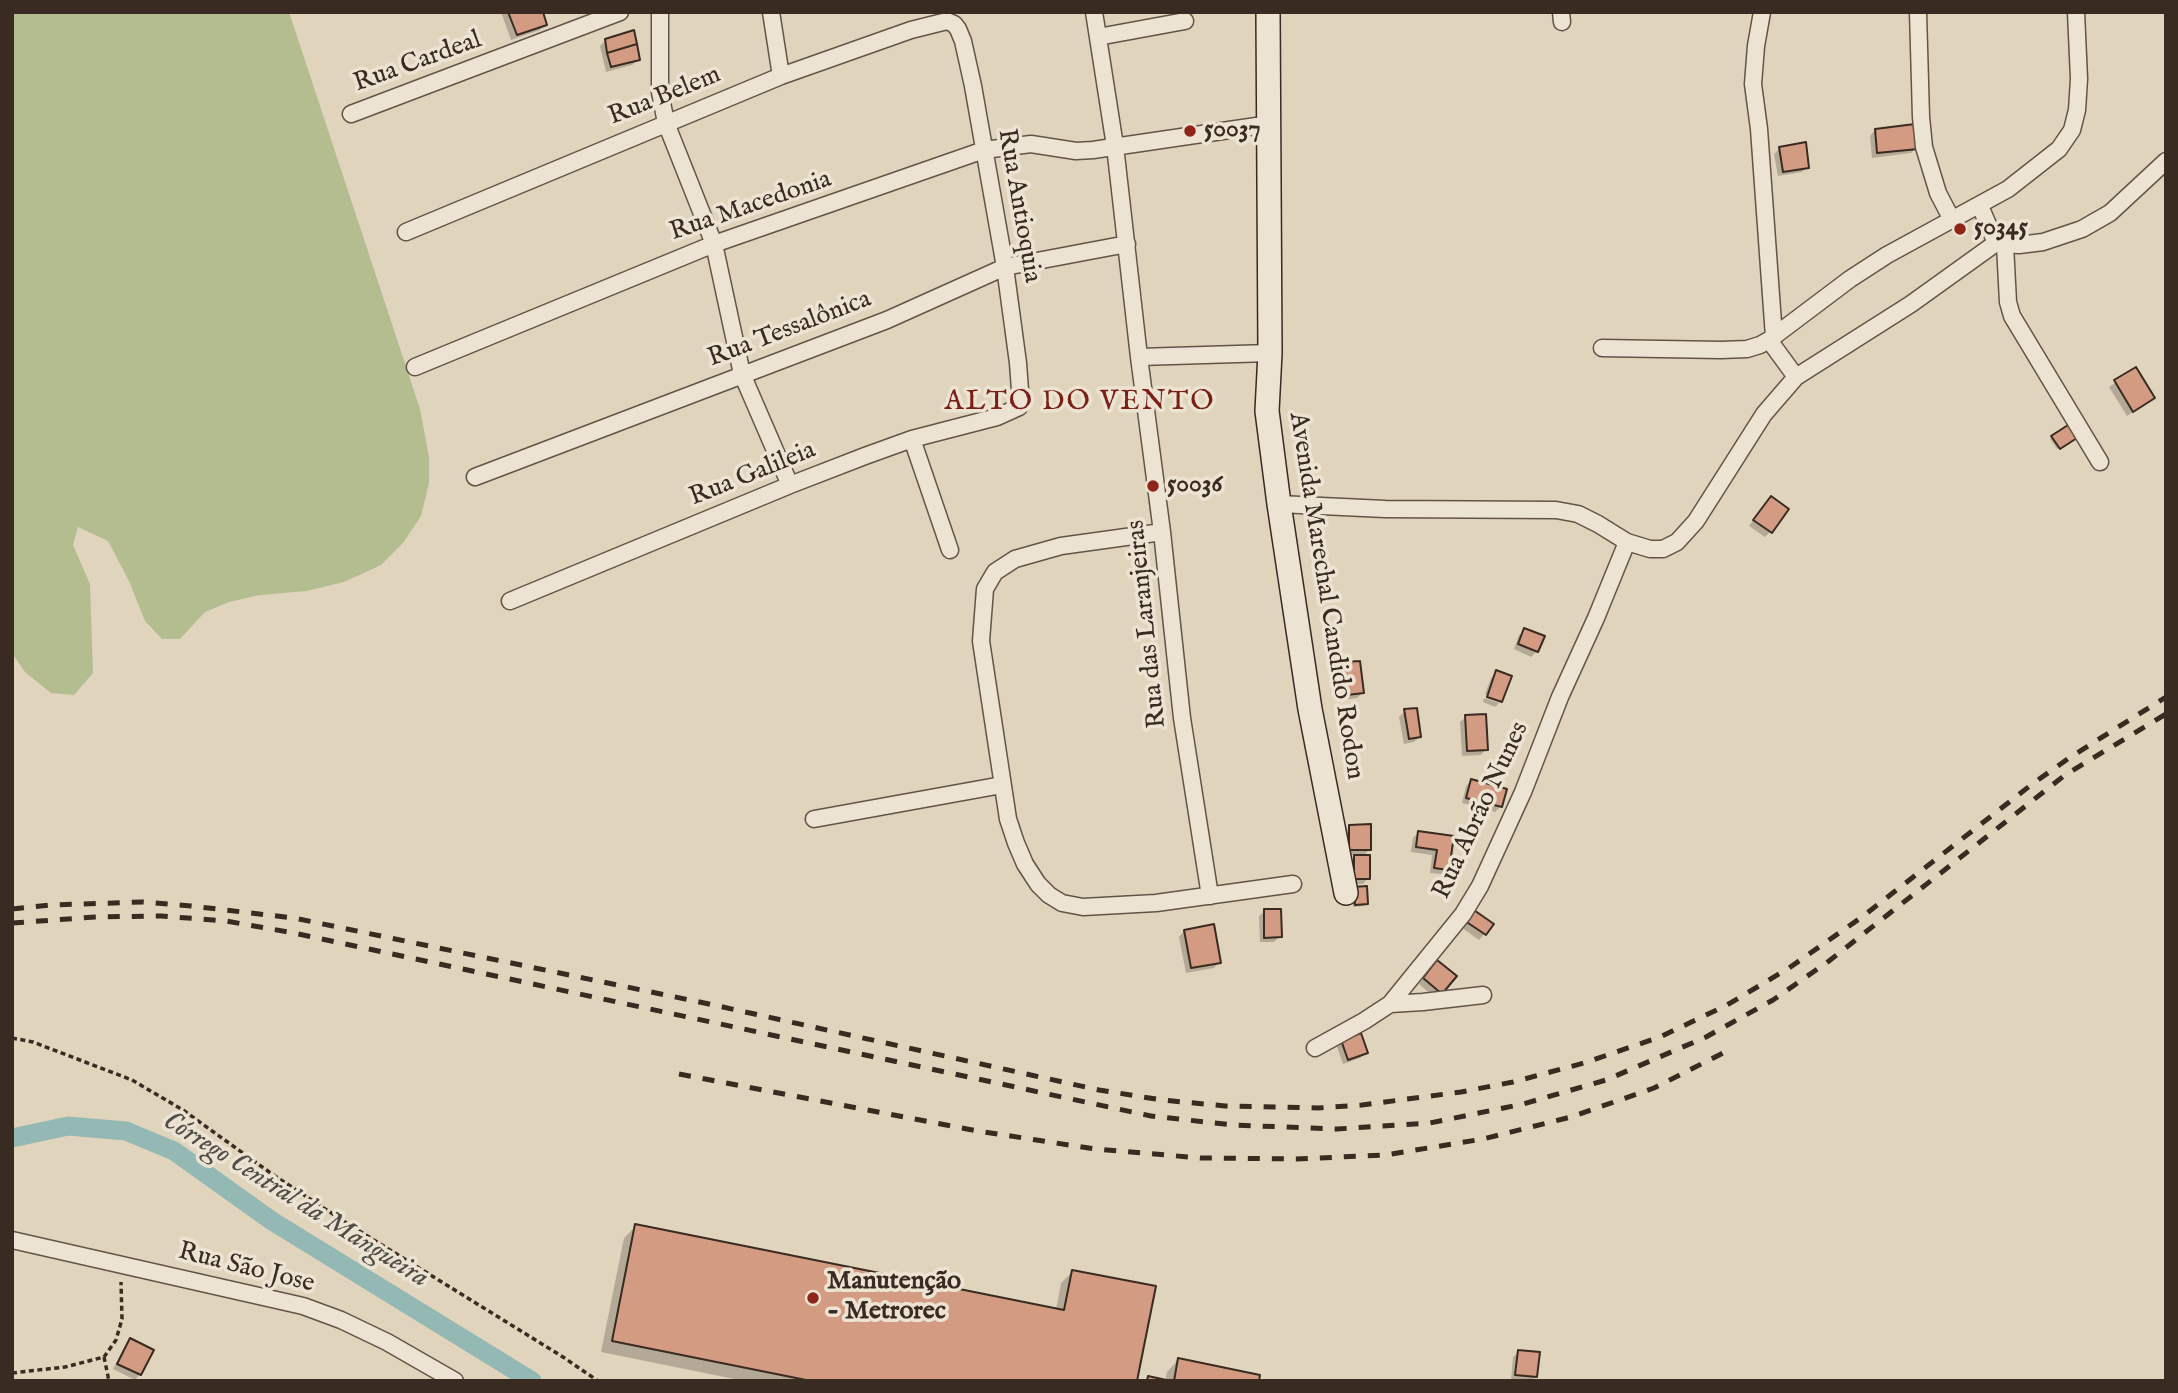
<!DOCTYPE html>
<html>
<head>
<meta charset="utf-8">
<style>
  body { margin:0 }
  #map { position:relative; width:2178px; height:1393px; overflow:hidden; background:#e1d4bc; font-family:"IM FELL English",serif }
  canvas { display:block }
  .frame { position:absolute; inset:0; border:14px solid #392a22; pointer-events:none }
</style>
</head>
<body>
<div id="map">
<canvas width="2178" height="1393"></canvas>
<div class="frame"></div>
</div>
<script>
const g = document.querySelector('canvas').getContext('2d');
g.lineJoin = 'round';
function fillPath(path, color) { g.fillStyle = color; g.fill(path, 'evenodd'); }
const shape = rows => new Path2D(rows.map(r => 'M' + r).join(''));
function strokePath(path, color, width, dash) { g.strokeStyle = color; g.lineWidth = width; g.lineCap = dash ? 'butt' : 'round'; g.setLineDash(dash || []); g.stroke(path); }
function drawText(font, color, halo, rows, align = 'center') {
  g.font = font + ' "IM FELL English",serif'; g.lineWidth = 7; g.setLineDash([]); g.textBaseline = 'middle'; g.strokeStyle = halo; g.fillStyle = color; for (const [text, x, y, turn = 0] of rows) {
    g.save(); g.translate(x, y); g.rotate((+turn || 0) * Math.PI / 180); g.textAlign = isNaN(turn) ? turn : align; if (halo) g.strokeText(text, 0, 0); g.fillText(text, 0, 0); g.restore();
  }
}
fillPath(shape([
  [12,12,289,12,420,409,429,457,429,483,421,516,403,543,381,565,344,582,307,591,260,595,229,602,205,612,180,639,162,639,145,621,129,581,108,541,78,527,73,545,90,584,93,673,74,695,51,693,25,672,12,653]
]), '#b3bd90');
fillPath(shape([
  [501,12,541,12,545,24,540,30,511,40],
  [606,40,638,60,632,65,606,72,600,46],
  [1875,130,1916,148,1911,153,1872,158,1870,136],
  [1780,148,1807,167,1802,172,1778,176,1774,154],
  [2136,369,2153,398,2127,416,2109,387],
  [2053,437,2072,440,2057,449,2050,439],
  [1765,504,1770,532,1765,537,1749,526],
  [1525,630,1537,651,1531,657,1514,649,1519,635],
  [1344,664,1362,693,1357,698,1342,700,1339,669],
  [1497,672,1509,677,1500,702,1500,700,1485,694,1491,678],
  [1484,698,1499,703,1495,707,1483,702],
  [1405,711,1419,737,1414,742,1404,744,1399,717],
  [1466,717,1486,749,1481,755,1462,756,1460,722],
  [1471,781,1501,806,1495,812,1462,803,1466,786],
  [1350,827,1369,850,1362,857,1368,878,1363,884,1349,884,1349,862,1357,855,1345,855,1344,832],
  [1418,833,1452,837,1448,869,1442,874,1430,873,1432,855,1411,852,1413,838],
  [1351,891,1366,904,1364,906,1353,907],
  [1265,911,1280,936,1274,942,1260,942,1259,916],
  [1466,915,1492,925,1479,940,1458,925],
  [1184,931,1219,962,1214,968,1186,973,1179,937],
  [1432,968,1454,976,1435,998,1419,984],
  [1342,1042,1366,1052,1360,1058,1343,1064,1337,1047],
  [636,1226,1056,1310,1061,1283,1073,1271,1135,1381,744,1381,601,1352,624,1238],
  [130,1340,140,1374,135,1380,113,1369,125,1346],
  [1519,1352,1536,1376,1531,1381,1511,1380,1513,1357],
  [1178,1360,1257,1381,1165,1381,1167,1372]
]), '#0003');
strokePath(shape([
  [12,1138,68,1126,126,1131,174,1151,272,1221,532,1381]
]), '#94b8b3', 19);
const building = shape([
  [508,12,543,12,547,25,517,35,508,12],
  [634,30,637,44,607,53,605,39,634,30],
  [637,44,640,60,611,67,607,53,637,44],
  [1915,124,1918,149,1877,153,1875,129,1915,124],
  [1806,142,1809,168,1783,172,1779,147,1806,142],
  [2136,367,2155,398,2133,412,2114,380,2136,367],
  [2068,425,2077,438,2060,449,2051,436,2068,425],
  [1771,496,1789,509,1772,533,1753,520,1771,496],
  [1524,628,1545,636,1538,652,1518,644,1524,628],
  [1360,661,1364,693,1347,695,1343,662,1360,661],
  [1496,670,1512,676,1502,702,1487,697,1496,670],
  [1417,708,1421,737,1409,739,1404,709,1417,708],
  [1486,714,1488,750,1467,751,1465,715,1486,714],
  [1471,779,1507,789,1502,807,1466,798,1471,779],
  [1371,824,1371,850,1349,850,1349,825,1371,824],
  [1418,831,1454,836,1449,870,1434,868,1437,850,1416,847,1418,831],
  [1354,855,1370,855,1370,879,1354,879,1354,855],
  [1367,886,1368,904,1355,905,1353,887,1367,886],
  [1471,908,1494,924,1486,935,1462,919,1471,908],
  [1264,909,1281,909,1282,937,1264,938,1264,909],
  [1214,924,1221,963,1191,968,1184,930,1214,924],
  [1437,960,1457,976,1442,994,1423,978,1437,960],
  [1361,1033,1368,1053,1348,1060,1341,1040,1361,1033],
  [635,1224,1064,1310,1072,1270,1156,1286,1137,1381,811,1381,612,1341,635,1224],
  [130,1338,154,1350,141,1375,117,1364,130,1338],
  [1518,1350,1540,1352,1537,1377,1515,1375,1518,1350],
  [1178,1358,1260,1375,1259,1381,1174,1381,1178,1358],
  [1148,1376,1171,1381,1147,1381,1148,1376]
]);
fillPath(building, '#d39b82');
strokePath(building, '#392a22', 2);
const street = shape([
  [660,12,660,92,666,123,714,244,742,374,790,485],
  [771,12,781,76],
  [1094,12,1115,146,1139,357,1162,532,1182,718,1210,896],
  [1561,12,1562,22],
  [1762,12,1756,46,1753,84,1759,129,1774,337],
  [1918,12,1921,117,1924,147,1938,193,1952,220],
  [1098,37,1185,21],
  [351,114,620,12],
  [1980,206,1996,243,2019,245,2043,242,2082,229,2110,213,2166,161],
  [406,232,781,76,911,30,947,21,954,24,958,29,963,41,973,86,1005,267,1018,363,1020,390,1019,407,997,417,912,439,865,456,790,485,510,601],
  [2005,245,2008,302,2012,316,2100,462],
  [1769,340,1796,377],
  [1602,348,1721,350,1747,349,1760,345,1769,340,1850,279,1887,255,2008,189,2059,149,2072,130,2077,110,2079,79,2076,12],
  [1139,357,1270,353],
  [415,367,714,244,984,150,1031,144,1076,151,1093,150,1270,124],
  [912,439,950,550],
  [475,477,887,320,1005,267,1127,244],
  [1279,504,1385,509,1556,510,1578,514,1598,524,1627,542,1650,549,1663,549,1677,542,1696,521,1764,414,1796,377,1911,304,1996,243],
  [1162,532,1061,546,1015,559,995,572,985,589,981,641,1008,819,1016,843,1025,864,1038,884,1049,895,1062,903,1083,907,1156,903,1293,884],
  [814,819,1002,785],
  [1390,1004,1423,1002,1483,995],
  [1315,1048,1364,1021,1390,1004,1463,914,1480,886,1523,792,1560,697,1596,618,1627,542],
  [12,1240,303,1306,341,1320,387,1342,455,1381]
]);
const secondary = shape([
  [1268,12,1270,353,1267,411,1279,504,1310,709,1346,893]
]);
strokePath(street, '#635448', 19);
strokePath(secondary, '#392a22', 26);
strokePath(shape([
  [12,1038,33,1042,132,1080,183,1110,272,1174,348,1224,563,1357,598,1381],
  [104,1357,109,1381],
  [12,1373,65,1367,104,1357,116,1340,122,1319,121,1282]
]), '#392a22', 3.5, [5, 3.5]);
strokePath(street, '#ece3d3', 16);
strokePath(secondary, '#ece3d3', 23);
strokePath(shape([
  [12,909,50,905,143,902,191,906,294,918,709,1004,1099,1090,1162,1100,1225,1106,1318,1108,1362,1105,1461,1092,1513,1082,1584,1063,1660,1037,1727,1005,1789,968,1862,917,2031,785,2069,758,2166,697],
  [12,923,95,917,161,916,226,921,294,933,1151,1116,1233,1125,1337,1129,1430,1123,1523,1104,1606,1080,1706,1037,1773,1000,1829,961,2065,775,2166,714],
  [679,1074,978,1131,1095,1149,1201,1158,1296,1159,1385,1155,1483,1139,1571,1117,1654,1088,1725,1052]
]), '#392a22', 5, [12, 12]);
for (const [x, y, r, color] of [
  [1190,131,7,"#8f2418"],
  [1960,229,7,"#8f2418"],
  [1153,486,7,"#8f2418"],
  [813,1298,7,"#8f2418"]
]) { const dot = new Path2D(); dot.arc(x, y, r, 0, 2 * Math.PI); g.fillStyle = color; g.fill(dot); strokePath(dot, '#ece3d3', 2.5); }
drawText('26px', '#392a22', '#ece3d3', [
  ["Rua Cardeal",418,63,-20],
  ["Rua Belem",665,97,-22],
  ["Rua Antioquia",1018,206,80],
  ["Rua Macedonia",751,207,-19],
  ["Rua Tessalônica",790,330,-21],
  ["Rua Galileia",753,475,-22],
  ["Avenida Marechal Candido Rodon",1325,596,81],
  ["Rua das Laranjeiras",1148,624,-96],
  ["Rua Abrão Nunes",1482,811,-65],
  ["Rua São Jose",246,1269,14]
]);
drawText('bold 26px', '#392a22', '#ece3d3', [
  ["50037",1204,131],
  ["50345",1974,229],
  ["50036",1167,486],
  ["Manutenção",827,1283],
  ["- Metrorec",827,1313]
], 'left');
g.letterSpacing = '2px';
drawText('28px', '#7a1f14', '#ece3d3', [
  ["ALTO DO VENTO",1080,403]
]);
g.letterSpacing = '0px';
drawText('italic 28px', '#504e46', '#ece3d3', [
  ["Córrego Central da Mangueira",295,1201,32]
]);
</script>
</body>
</html>
